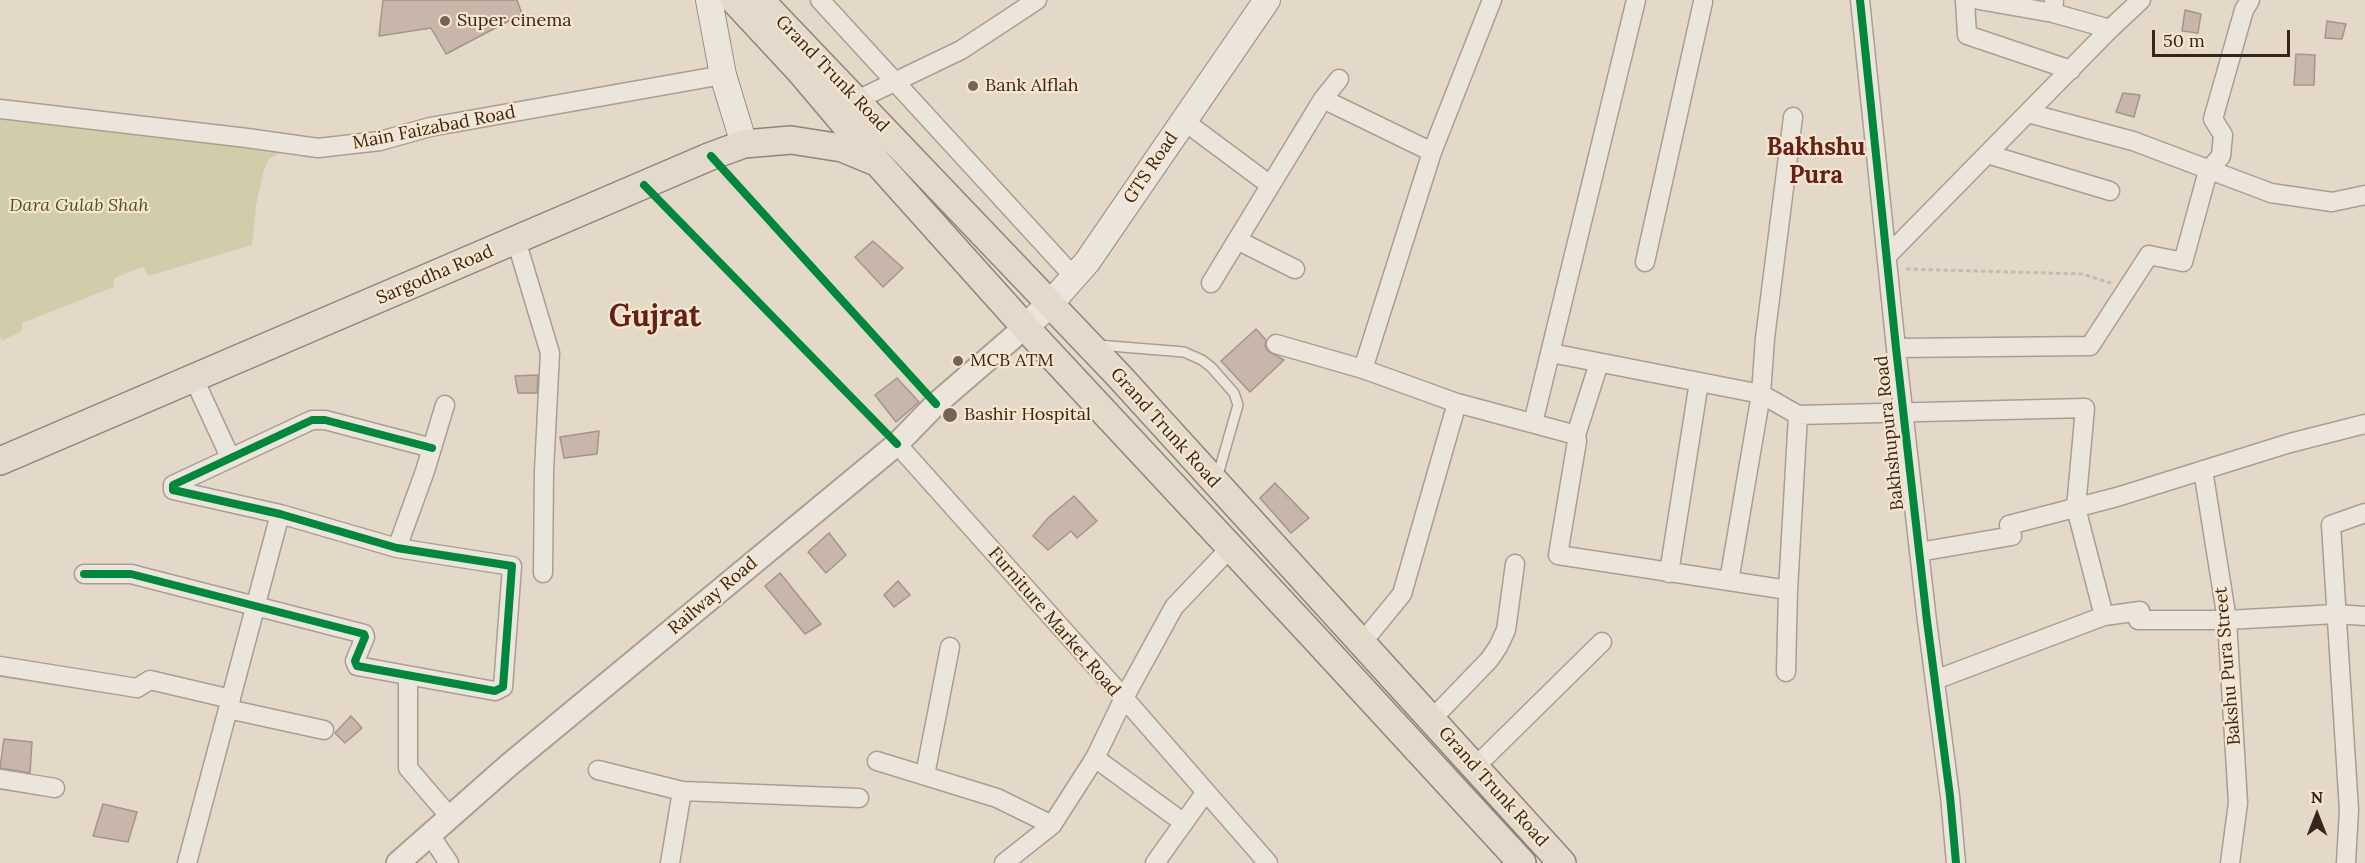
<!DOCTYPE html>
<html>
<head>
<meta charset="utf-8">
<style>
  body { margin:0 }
  #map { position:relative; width:2365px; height:863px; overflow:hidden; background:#e4d9c9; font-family:Lora,serif }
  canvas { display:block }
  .north { position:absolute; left:2287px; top:785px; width:60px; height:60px; -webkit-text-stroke:4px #f7e6cd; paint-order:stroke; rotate:0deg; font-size:16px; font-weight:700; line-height:24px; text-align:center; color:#37251b }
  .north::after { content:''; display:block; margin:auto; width:21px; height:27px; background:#37251b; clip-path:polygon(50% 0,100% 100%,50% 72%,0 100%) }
  .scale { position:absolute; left:2152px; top:30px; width:138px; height:27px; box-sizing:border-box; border:3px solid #37251b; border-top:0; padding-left:8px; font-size:18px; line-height:21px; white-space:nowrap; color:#37251b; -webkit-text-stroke:4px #f7e6cd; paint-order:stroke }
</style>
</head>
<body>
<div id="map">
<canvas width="2365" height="863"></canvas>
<div class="north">N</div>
<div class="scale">50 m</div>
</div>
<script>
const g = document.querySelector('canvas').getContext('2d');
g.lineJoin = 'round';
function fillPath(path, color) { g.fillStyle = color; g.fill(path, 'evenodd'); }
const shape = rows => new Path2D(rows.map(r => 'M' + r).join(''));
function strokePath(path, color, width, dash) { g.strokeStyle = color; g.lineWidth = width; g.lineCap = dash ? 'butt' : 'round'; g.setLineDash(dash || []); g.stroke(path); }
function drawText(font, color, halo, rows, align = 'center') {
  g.font = font + ' Lora,serif'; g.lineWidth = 4.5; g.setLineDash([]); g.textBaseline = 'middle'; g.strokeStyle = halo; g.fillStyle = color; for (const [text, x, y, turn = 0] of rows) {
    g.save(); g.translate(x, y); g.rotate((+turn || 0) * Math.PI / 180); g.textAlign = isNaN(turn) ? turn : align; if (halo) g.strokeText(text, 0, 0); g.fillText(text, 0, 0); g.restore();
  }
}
fillPath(shape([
  [0,117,283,151,269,159,263,173,256,206,252,245,148,276,143,267,114,278,114,287,22,323,22,331,2,341,0,336]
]), '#d1ccaa');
const building = shape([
  [383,0,517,0,522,14,446,54,431,28,379,36,383,0],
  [2185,10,2201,14,2198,33,2182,31,2185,10],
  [2327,21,2346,24,2342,39,2325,38,2327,21],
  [2296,54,2315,55,2314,85,2294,85,2296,54],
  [2123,93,2140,95,2134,117,2116,112,2123,93],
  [873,241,903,268,883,287,855,257,873,241],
  [1256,329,1266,340,1265,346,1268,351,1284,360,1250,392,1221,361,1256,329],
  [538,375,537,393,518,393,515,376,538,375],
  [897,378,919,402,896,422,875,395,897,378],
  [599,431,597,454,564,458,560,437,599,431],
  [1275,483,1309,518,1291,533,1260,498,1275,483],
  [1074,496,1097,521,1077,538,1071,531,1048,550,1033,536,1048,518,1074,496],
  [829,533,846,555,826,573,808,552,829,533],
  [780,573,821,624,805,634,765,586,780,573],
  [898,581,910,595,894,607,884,595,898,581],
  [351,716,362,728,345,743,335,733,351,716],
  [4,739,32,742,30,773,0,768,4,739],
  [103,804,137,812,128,842,93,836,103,804]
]);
fillPath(building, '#c8b6aa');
strokePath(building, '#a49489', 1.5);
const service = shape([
  [1098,345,1184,352,1202,360,1211,367,1234,393,1238,405,1217,478]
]);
const minor = shape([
  [820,0,1075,278],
  [1860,0,1896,348,1927,621,1950,796,1956,863],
  [1965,0,1967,35,2071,70],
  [1979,0,2053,13,2054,0],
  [2053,13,2110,29],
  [1323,99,1339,79],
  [857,100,961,50,1037,0],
  [0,109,247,138,318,148,380,141,430,127,723,75],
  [2028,113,2133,141,2271,193,2332,202,2365,195],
  [1793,117,1765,338,1761,394,1798,415,2085,408,2076,508,2104,616],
  [1184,121,1270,185],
  [1987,154,2110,191],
  [516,240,550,353,544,471,543,573],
  [1237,240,1295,269],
  [1888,255,2110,29,2141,0],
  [1645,262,1703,2],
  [1211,283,1323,99,1432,152,1492,0],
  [1276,344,1363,369,1457,403,1576,435],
  [1896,348,2090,346,2149,255,2183,262,2208,171,2221,156,2223,135,2213,119,2244,10,2250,0],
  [1551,353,1761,394,1729,581],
  [1599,363,1576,435,1577,441,1558,555,1788,590],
  [1363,369,1432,152],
  [194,379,230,457],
  [1533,423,1636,0],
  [897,444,1124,698,1095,758,1052,825,1004,863],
  [2203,470,2227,620,2238,803,2230,863],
  [1231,547,1174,607,1124,698,1268,863],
  [397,548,425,471,445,405],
  [1919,552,2012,536,2009,525,2117,497,2290,443,2365,424],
  [1669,573,1699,382],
  [84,574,131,574,364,634,365,637,355,661,357,666,495,691,503,687,512,566,397,548,280,514,173,490,173,485,312,420,325,420,432,448],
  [1361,644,1402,594,1457,403],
  [0,666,137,688,150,680,231,699],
  [1786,672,1788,590,1798,415],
  [408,676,408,768,450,817],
  [1935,680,2104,616,2140,611,2138,620,2227,620,2336,614,2365,616],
  [228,709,324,730],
  [1431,720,1489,660,1498,647,1506,630,1515,564],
  [1095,758,1184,823],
  [877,761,997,798,1052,825],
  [1475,767,1602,642],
  [598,770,682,791,859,798],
  [925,775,950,647],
  [0,779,55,788],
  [430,835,449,863],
  [187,863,280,514],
  [670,863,682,791],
  [1155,863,1205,793],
  [2346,863,2349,810,2331,525,2365,513]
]);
const tertiary = shape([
  [398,863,509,765,897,444,936,404,1025,327]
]);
const secondary = shape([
  [709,0,723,75,744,144],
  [1025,327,1050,304,1087,262,1267,0]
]);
const primary = shape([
  [734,0,800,71,877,162,1025,327,1313,636,1522,863],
  [760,0,1119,376,1562,863],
  [0,461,711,156,744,144,791,140,842,148,876,162]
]);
strokePath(service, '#a99e93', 12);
strokePath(minor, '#a99e93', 21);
strokePath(tertiary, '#a99e93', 26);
strokePath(secondary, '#988e83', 28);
strokePath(primary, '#8e847a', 30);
strokePath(shape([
  [1906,269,2082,274,2111,283]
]), '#c4bbb2', 3, [4.5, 3]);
strokePath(service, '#ece5db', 9);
strokePath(minor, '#ece5db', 18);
strokePath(tertiary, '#ece5db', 22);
strokePath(secondary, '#ece5db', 26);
strokePath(primary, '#e3dacc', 27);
strokePath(shape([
  [1860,0,1896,348,1927,621,1950,796,1956,863],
  [711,156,936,404],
  [644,185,897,444],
  [84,574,131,574,364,634,365,637,355,661,357,666,495,691,503,687,512,566,397,548,280,514,173,490,173,485,312,420,325,420,432,448]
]), '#00873e', 8);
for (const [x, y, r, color] of [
  [445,21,6,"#746458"],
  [973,86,6,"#746458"],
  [958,361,6,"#746458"],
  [950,415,8,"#746458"]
]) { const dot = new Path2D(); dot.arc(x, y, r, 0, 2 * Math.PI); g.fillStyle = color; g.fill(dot); strokePath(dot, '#f7e6cd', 2); }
drawText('18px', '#37251b', '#f7e6cd', [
  ["Super cinema",457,21],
  ["Bank Alflah",985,86],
  ["MCB ATM",970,361],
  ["Bashir Hospital",964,415]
], 'left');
drawText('18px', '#37251b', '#f7e6cd', [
  ["Grand Trunk Road",832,74,46],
  ["Main Faizabad Road",434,128,-11],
  ["GTS Road",1151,168,-56],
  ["Sargodha Road",435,275,-23],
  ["Grand Trunk Road",1165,428,48],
  ["Bakhshupura Road",1890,433,-96],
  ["Railway Road",713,596,-40],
  ["Furniture Market Road",1054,622,49],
  ["Bakshu Pura Street",2228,666,-95],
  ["Grand Trunk Road",1493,787,48]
]);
drawText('italic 18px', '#4d5421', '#f7e6cd', [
  ["Dara Gulab Shah",79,206]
]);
drawText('bold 24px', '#652019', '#f7e6cd', [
  ["Bakhshu",1816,148],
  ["Pura",1816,176]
]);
drawText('bold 30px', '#652019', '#f7e6cd', [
  ["Gujrat",655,317]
]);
</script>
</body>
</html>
